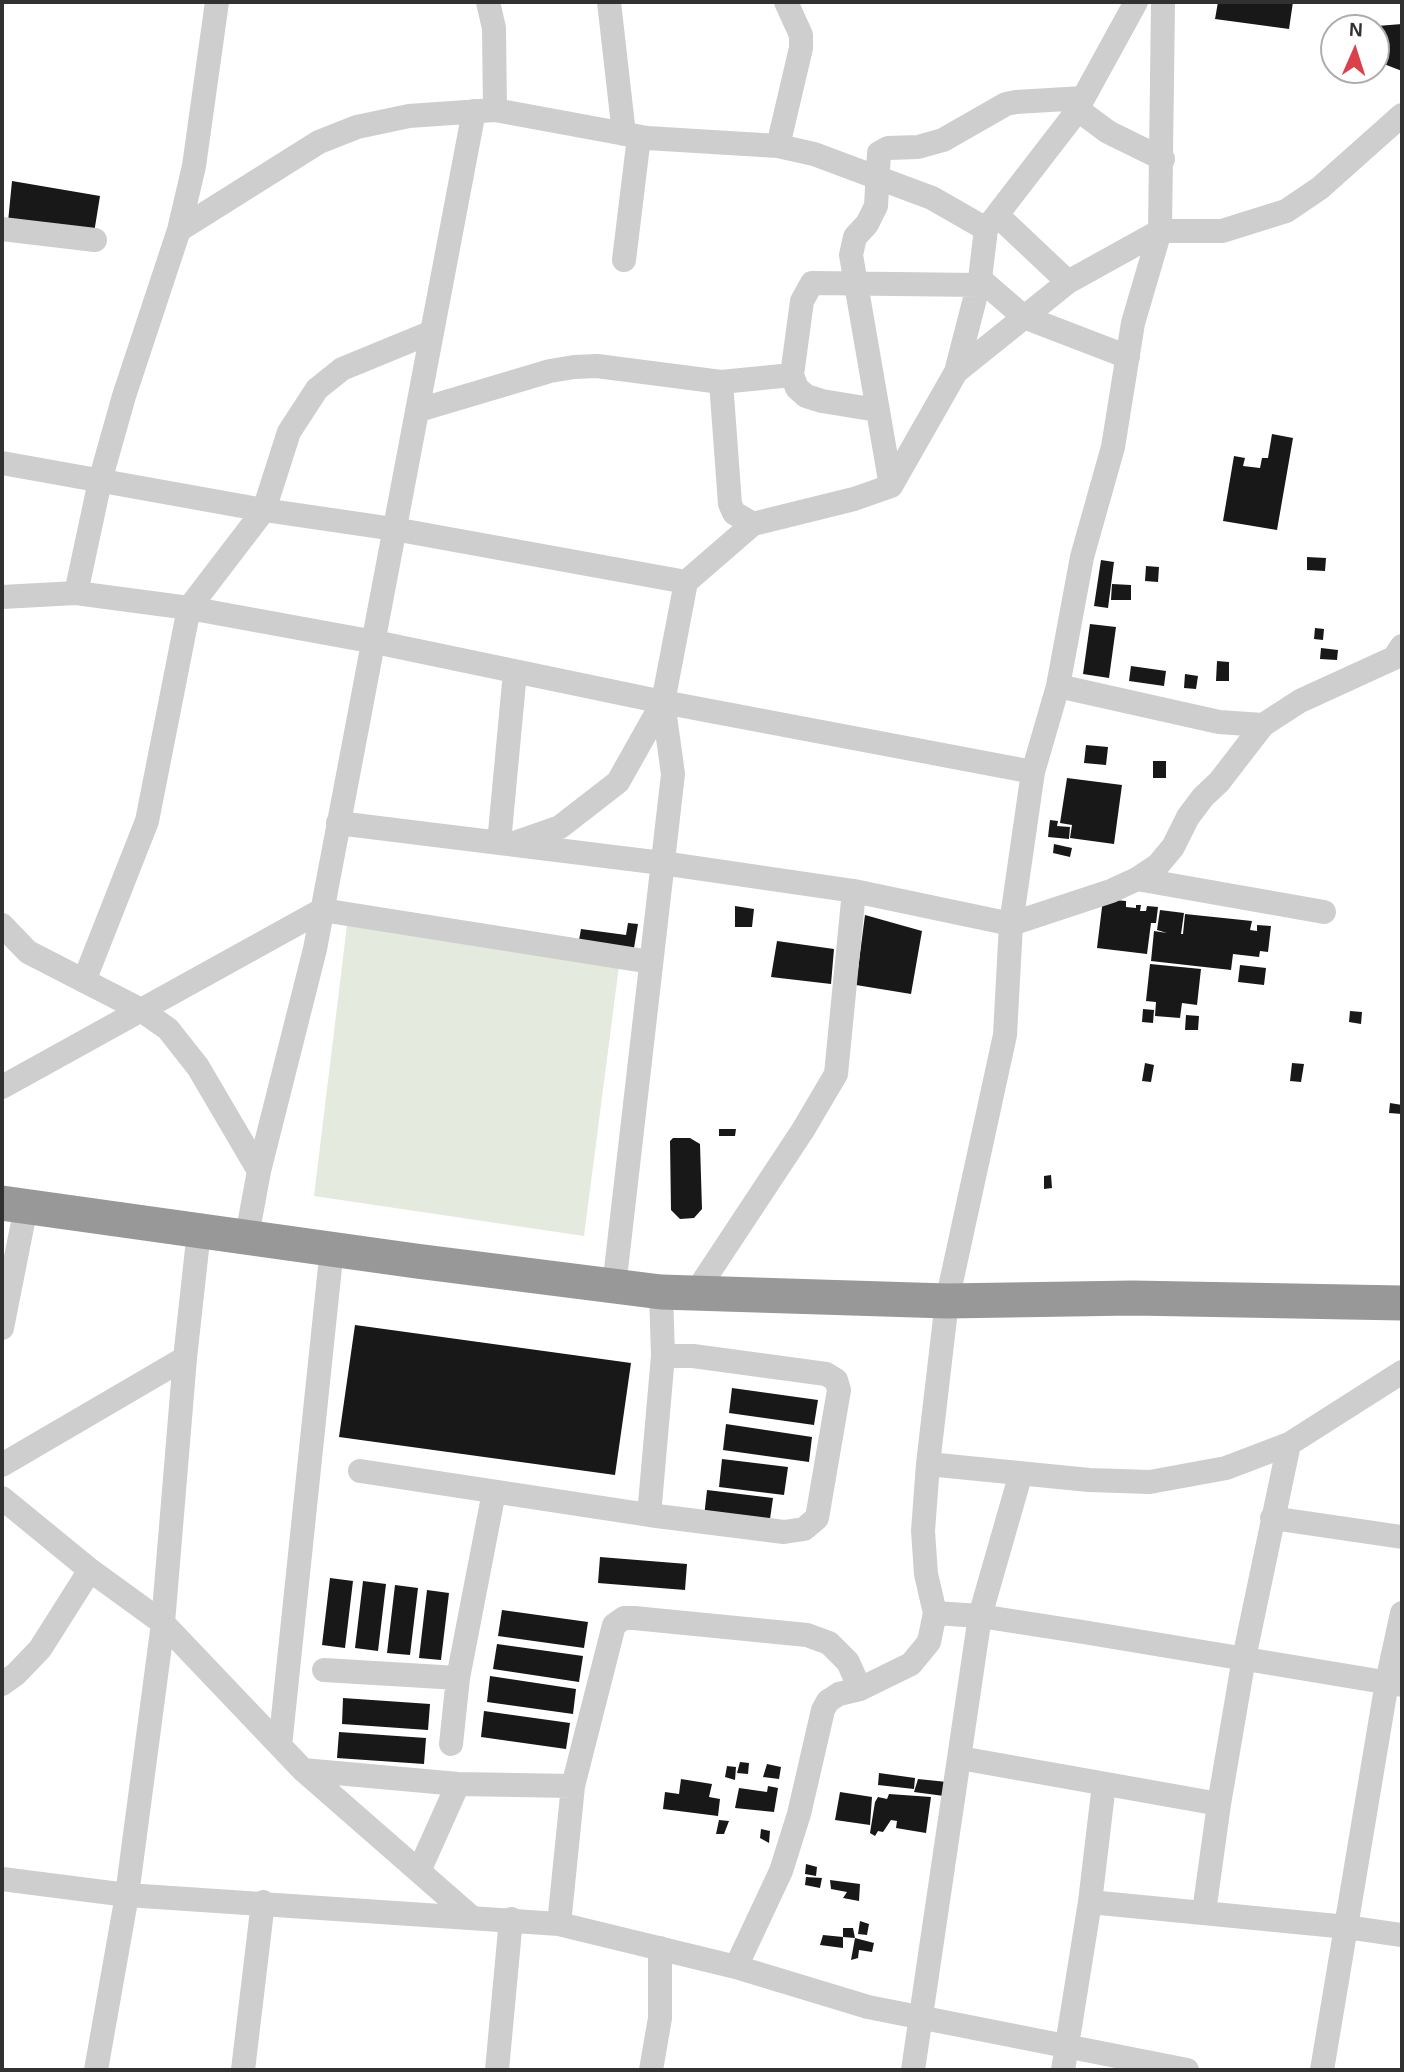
<!DOCTYPE html>
<html>
<head>
<meta charset="utf-8">
<style>
  body { margin:0 }
  #map { position:relative; width:1404px; height:2072px; overflow:hidden; background:#fff; font-family:Arial,sans-serif }
  canvas { display:block }
  .frame { position:absolute; inset:0; border:4px solid #313131; pointer-events:none }
  .north { position:absolute; left:1320px; top:14px; width:70px; height:70px; box-sizing:border-box; background:#fff; border:2px solid #adadad; border-radius:50%; rotate:3deg; font-size:19px; font-weight:700; line-height:28px; text-align:center; color:#313131 }
  .north::after { content:''; display:block; margin:auto; width:24px; height:32px; background:#da4149; clip-path:polygon(50% 0,100% 100%,50% 72%,0 100%) }
</style>
</head>
<body>
<div id="map">
<canvas width="1404" height="2072"></canvas>
<div class="frame"></div>
<div class="north">N</div>
</div>
<script>
const g = document.querySelector('canvas').getContext('2d');
g.lineJoin = 'round';
function fillPath(path, color) { g.fillStyle = color; g.fill(path, 'evenodd'); }
const shape = rows => new Path2D(rows.map(r => 'M' + r).join(''));
function strokePath(path, color, width, dash) { g.strokeStyle = color; g.lineWidth = width; g.lineCap = dash ? 'butt' : 'round'; g.setLineDash(dash || []); g.stroke(path); }
fillPath(shape([
  [347,925,619,966,584,1236,314,1196]
]), '#e4eadd');
fillPath(shape([
  [1218,2,1293,2,1289,29,1215,19],
  [1402,24,1402,71,1376,61,1377,26],
  [12,181,100,196,94,233,8,222],
  [1272,434,1293,438,1277,530,1223,521,1234,456,1245,458,1243,466,1260,468,1262,458,1268,458],
  [1307,557,1326,558,1325,571,1307,570],
  [1101,560,1114,562,1108,608,1094,606],
  [1146,566,1159,567,1158,582,1145,581],
  [1112,584,1131,585,1131,600,1111,600],
  [1090,624,1116,627,1109,678,1083,674],
  [1315,628,1324,629,1323,640,1314,639],
  [1321,648,1338,650,1337,660,1320,659],
  [1217,661,1229,662,1229,681,1216,681],
  [1131,666,1166,671,1164,686,1129,681],
  [1185,674,1198,676,1196,689,1184,688],
  [1086,745,1108,747,1106,765,1084,763],
  [1153,761,1166,761,1166,778,1153,778],
  [1067,778,1122,785,1114,844,1070,838,1072,825,1060,823],
  [1050,820,1058,821,1057,826,1070,827,1069,839,1048,837],
  [1054,844,1072,848,1070,857,1053,853],
  [1103,899,1126,901,1126,907,1136,908,1136,905,1141,905,1140,911,1146,911,1147,906,1158,907,1156,923,1151,923,1147,954,1097,948],
  [735,906,754,909,752,927,735,927],
  [1160,910,1184,913,1181,934,1183,934,1185,914,1252,921,1250,930,1257,931,1257,925,1271,926,1268,952,1260,951,1259,957,1233,954,1231,970,1151,961,1154,931,1167,933,1157,930],
  [865,915,922,931,911,994,856,985],
  [628,923,638,924,634,948,579,940,581,929,626,935],
  [777,941,834,949,831,984,771,977],
  [1150,964,1201,969,1197,1005,1182,1003,1180,1018,1155,1016,1156,1002,1146,1001],
  [1240,965,1266,968,1264,985,1238,982],
  [1143,1009,1154,1010,1153,1023,1142,1022],
  [1350,1011,1362,1012,1361,1024,1349,1022],
  [1186,1015,1199,1016,1198,1030,1185,1030],
  [1145,1063,1154,1065,1151,1082,1142,1081],
  [1292,1063,1304,1064,1301,1082,1290,1081],
  [1390,1103,1402,1105,1402,1114,1389,1113],
  [719,1129,736,1129,735,1136,719,1136],
  [673,1138,690,1138,700,1144,702,1209,694,1218,680,1219,671,1210,670,1141],
  [1051,1175,1052,1188,1044,1189,1044,1176],
  [355,1325,631,1363,615,1475,339,1437],
  [732,1388,818,1400,814,1425,729,1413],
  [726,1424,812,1437,809,1462,723,1450],
  [722,1459,788,1467,784,1495,719,1487],
  [707,1490,773,1498,769,1526,704,1517],
  [600,1557,687,1564,685,1590,598,1583],
  [330,1578,353,1581,345,1648,322,1645],
  [363,1581,386,1584,378,1651,355,1648],
  [395,1585,418,1588,410,1655,387,1653],
  [427,1590,449,1593,441,1660,419,1658],
  [502,1610,588,1622,584,1648,498,1636],
  [497,1644,583,1656,579,1682,493,1669],
  [490,1676,576,1689,573,1714,487,1702],
  [343,1698,430,1704,428,1730,342,1724],
  [484,1711,570,1723,566,1749,481,1737],
  [339,1732,426,1738,424,1764,337,1758],
  [740,1762,749,1763,748,1774,737,1773],
  [767,1764,781,1767,779,1779,763,1777],
  [727,1766,736,1767,735,1780,725,1777],
  [879,1773,915,1778,914,1789,878,1785],
  [681,1779,712,1784,709,1797,720,1799,718,1816,663,1809,665,1792,679,1794],
  [918,1779,947,1782,944,1796,914,1792],
  [768,1786,778,1788,774,1812,735,1808,739,1788,767,1792],
  [840,1792,872,1797,870,1825,835,1820],
  [889,1794,931,1797,926,1833,896,1828,897,1821,891,1820,883,1832,878,1831,875,1836,870,1833,875,1802,878,1797,887,1799],
  [719,1820,729,1821,724,1834,716,1834],
  [761,1829,770,1831,769,1843,760,1838],
  [806,1864,817,1867,816,1876,805,1874],
  [806,1877,822,1878,820,1888,805,1885],
  [830,1880,860,1884,859,1901,843,1898,847,1892,831,1889],
  [860,1921,869,1924,867,1935,858,1934],
  [843,1928,853,1928,855,1938,843,1937],
  [823,1935,843,1937,843,1948,820,1945],
  [855,1938,874,1943,872,1952,859,1950,858,1958,851,1960]
]), '#181818');
strokePath(shape([
  [488,2,494,28,495,110],
  [609,2,624,134],
  [1077,109,1108,132,1163,159],
  [778,146,801,48,801,35,786,2],
  [997,215,1068,282],
  [2,229,95,240],
  [179,230,319,142,357,127,409,116,495,110,647,138,778,146,814,154,932,198,986,229],
  [624,260,639,137],
  [980,279,1024,317,1128,357],
  [956,372,1068,282,1160,231,1222,231,1286,211,1320,188,1402,115],
  [721,382,730,504,734,513,753,524],
  [419,410,550,371,574,367,597,366,721,382,792,375],
  [877,410,822,401,806,396,797,388,792,375,802,301,812,283,978,285],
  [2,463,264,510,394,529,686,582],
  [891,486,851,255,855,237,867,224,876,206,879,153,888,148,918,147,943,140,1006,104,1016,102,1083,98],
  [76,593,100,481,124,396,179,230,194,166,217,2],
  [2,597,76,593,189,608,375,642,663,702,1033,772],
  [1058,686,1219,722,1263,725],
  [338,823,662,863,854,891,1011,924,1111,891,1137,879,1158,865,1173,847,1188,817,1203,797,1219,782,1263,725,1300,701,1394,658,1402,646],
  [517,842,560,827,618,782,663,702],
  [499,843,515,672],
  [1137,879,1324,912],
  [2,925,28,952,141,1010,168,1029,198,1067,259,1171],
  [84,981,147,821,189,608,264,510,289,432,317,389,342,369,432,332],
  [2,1087,322,910,651,962],
  [247,1236,259,1171,315,949,474,111],
  [614,1287,673,774,663,702,686,582,753,524,854,499,891,486,956,372,980,279,986,229,1074,115,1136,2],
  [696,1292,803,1130,836,1074,854,891],
  [2,1328,26,1207],
  [928,1464,1089,1480,1150,1482,1226,1468,1289,1444,1402,1372],
  [2,1465,185,1358],
  [360,1471,649,1515,784,1532,804,1529,817,1518,839,1390,836,1380,826,1374,693,1356,663,1356],
  [2,1498,90,1570,163,1623,303,1770,470,1916],
  [649,1515,663,1356,661,1292],
  [1272,1518,1402,1537],
  [935,1613,980,1616,1083,1632,1402,1685],
  [324,1670,458,1678],
  [2,1684,16,1674,40,1649,90,1570],
  [451,1744,458,1678,494,1492],
  [280,1746,332,1248],
  [960,1758,1219,1804],
  [303,1770,458,1784,573,1786],
  [419,1871,458,1784],
  [2,1879,127,1895,559,1924,736,1967,868,2007,1187,2070],
  [1090,1902,1347,1927,1402,1935],
  [1204,1912,1219,1804,1244,1658,1289,1444],
  [559,1924,573,1786,614,1625,624,1618,634,1618,807,1635,829,1643,848,1662,860,1689],
  [736,1967,781,1871,799,1814,823,1710,828,1701,839,1694,860,1689,911,1664,929,1642,935,1613,926,1574,923,1531,928,1464,947,1301,1005,1035,1011,924,1033,772,1058,686,1082,557,1113,447,1133,323,1160,231,1163,2],
  [96,2070,127,1895,163,1623,185,1358,199,1231],
  [243,2070,263,1902],
  [497,2070,511,1919],
  [651,2070,660,2018,660,1948],
  [913,2070,980,1616,1021,1473],
  [1063,2070,1090,1902,1104,1784],
  [1322,2070,1387,1682,1402,1613]
]), '#cecece', 24);
strokePath(shape([
  [2,1203,416,1261,661,1292,947,1301,1133,1298,1402,1303]
]), '#989898', 35);
</script>
</body>
</html>
